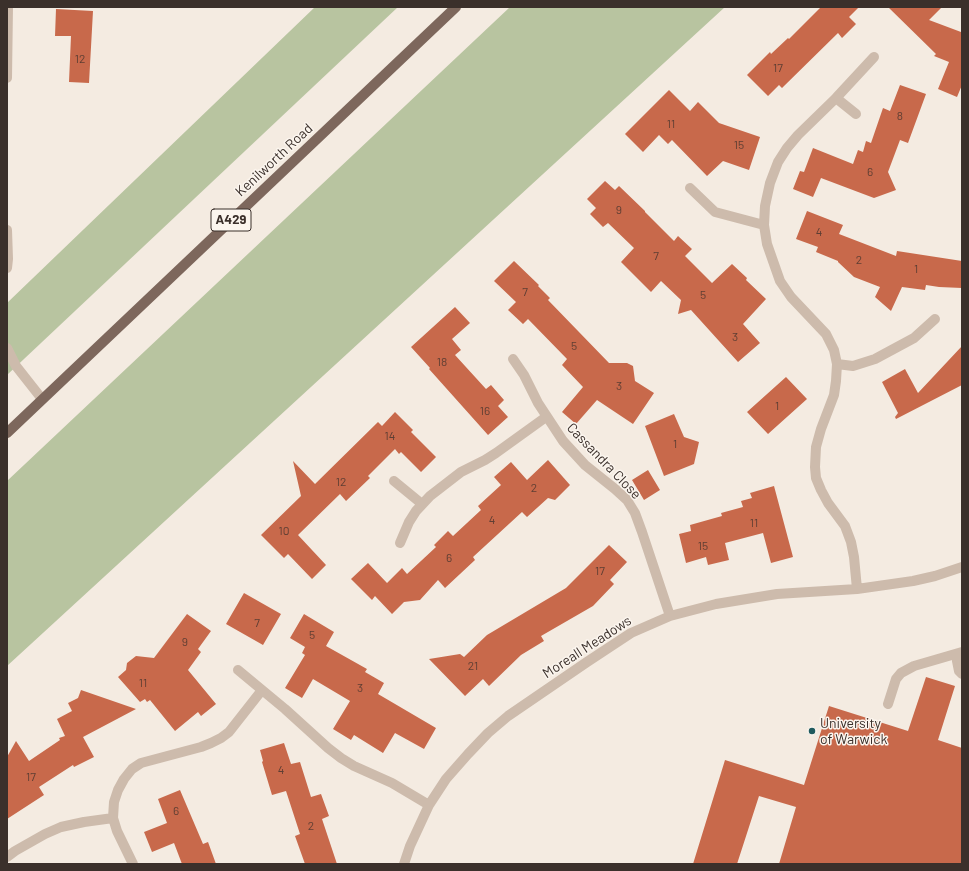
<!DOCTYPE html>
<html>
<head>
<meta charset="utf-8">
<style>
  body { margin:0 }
  #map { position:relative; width:969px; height:871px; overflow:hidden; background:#f4ebe1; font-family:Barlow,sans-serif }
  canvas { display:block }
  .frame { position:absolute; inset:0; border:8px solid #3b302b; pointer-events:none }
</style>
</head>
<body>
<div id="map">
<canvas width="969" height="871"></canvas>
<div class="frame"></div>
</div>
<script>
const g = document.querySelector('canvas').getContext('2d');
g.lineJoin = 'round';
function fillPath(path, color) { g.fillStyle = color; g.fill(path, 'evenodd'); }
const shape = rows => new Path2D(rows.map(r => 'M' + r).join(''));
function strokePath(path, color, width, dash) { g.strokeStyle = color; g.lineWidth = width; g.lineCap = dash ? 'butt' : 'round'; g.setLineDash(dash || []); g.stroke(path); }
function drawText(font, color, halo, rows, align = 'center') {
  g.font = font + ' Barlow,sans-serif'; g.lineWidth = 3; g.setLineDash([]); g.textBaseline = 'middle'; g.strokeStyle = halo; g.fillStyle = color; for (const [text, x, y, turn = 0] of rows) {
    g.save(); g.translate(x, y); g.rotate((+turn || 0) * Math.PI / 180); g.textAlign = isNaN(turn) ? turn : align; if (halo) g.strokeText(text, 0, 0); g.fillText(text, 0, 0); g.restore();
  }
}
fillPath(shape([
  [315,7,398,7,7,375,7,303],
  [510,7,725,7,7,666,7,481]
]), '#b8c4a0');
fillPath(shape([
  [821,7,859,7,849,17,856,24,842,38,838,33,782,88,779,85,768,96,747,75,770,52,771,54,788,38,789,39],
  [888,7,942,7,929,20,961,32,962,32,962,85,957,97,938,89,949,62,934,56,936,54],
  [56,9,93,11,89,83,69,82,71,36,55,36],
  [900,85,926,94,908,143,900,140,888,172,896,190,874,198,821,178,813,197,793,189,800,171,804,172,813,148,853,164,858,150,863,152,866,141,871,143,883,108,890,111],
  [669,90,690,111,698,102,719,123,760,137,749,170,723,161,707,176,672,140,668,144,659,135,643,152,625,134],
  [605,181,615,190,619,186,645,211,645,212,674,241,678,236,692,249,685,256,712,283,732,264,747,278,746,280,766,299,743,324,760,343,738,362,691,310,678,314,681,300,661,281,651,292,621,262,634,248,608,223,603,227,590,214,596,208,587,199],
  [807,211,843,225,839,234,896,256,897,251,962,261,962,288,939,287,926,285,925,290,902,287,891,311,875,297,880,287,854,277,838,262,838,261,816,252,818,247,796,239],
  [514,261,539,285,538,286,550,298,548,300,609,363,627,363,633,366,635,381,654,393,633,424,597,400,576,424,562,412,583,387,562,365,567,359,528,319,523,324,508,310,516,302,494,281],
  [455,307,470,323,452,339,461,350,455,355,486,389,491,385,504,400,498,406,508,417,488,435,429,369,430,368,411,347],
  [962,346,962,385,896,419,895,417,898,413,882,382,905,369,918,393],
  [786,377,807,399,768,434,747,412],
  [395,412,413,430,411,432,436,457,421,472,401,452,399,454,395,449,368,476,370,478,346,501,340,494,298,535,326,565,312,579,288,554,284,558,261,535,301,496,293,461,315,484,378,422,382,426],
  [674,414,684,437,699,442,694,464,664,476,645,426],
  [548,460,570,485,555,500,548,498,527,517,522,512,473,557,475,560,445,588,438,580,420,600,404,602,392,614,375,596,372,600,351,579,368,563,387,583,402,568,407,574,436,547,434,545,448,531,453,536,481,510,478,506,501,485,494,477,511,462,527,480],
  [648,470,660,490,644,500,632,480],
  [774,486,793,557,771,563,763,533,725,543,729,560,708,565,706,557,686,563,679,534,691,531,690,525,722,516,721,513,743,507,741,501,752,498,750,493],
  [609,545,627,562,610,580,614,584,593,606,541,636,544,641,521,655,489,686,483,679,465,696,429,659,460,654,464,657,487,635,566,588],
  [244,593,281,614,263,645,226,624],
  [187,614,211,631,198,649,201,652,188,670,216,704,201,716,198,712,175,731,150,700,147,702,145,699,140,702,118,677,126,670,127,663,136,656,154,658],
  [304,614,334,632,326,646,367,669,365,672,384,683,378,694,436,728,424,749,395,733,383,753,354,735,351,740,333,729,350,701,313,679,302,698,285,688,305,655,302,653,305,647,290,638],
  [926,677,955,686,938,740,962,748,962,864,779,864,796,807,759,796,737,864,693,864,725,760,804,785,829,706,908,731],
  [81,690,136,709,83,737,94,757,74,767,73,765,39,787,44,795,7,819,7,757,16,741,29,761,60,740,59,738,65,736,57,719,72,711,68,703,78,698],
  [284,743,291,764,300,762,311,797,321,794,329,816,322,819,337,864,305,864,295,836,300,834,286,791,272,795,262,762,263,761,260,750],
  [180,790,203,844,208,842,216,864,182,864,174,843,152,852,144,832,167,823,158,799]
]), '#c8694b');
strokePath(shape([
  [962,653,957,661,959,671,962,674],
  [888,704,896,679,901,673,914,666,962,652]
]), '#cdbbac', 10);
strokePath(shape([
  [7,78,8,7],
  [836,98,856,114],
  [690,188,715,212,764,225],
  [7,230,8,259,7,268],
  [7,348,16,366,42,399],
  [513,359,524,375,538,403,563,441,585,465,615,489,627,500,635,513,642,532,670,616],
  [837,364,853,366,875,359,914,338,935,319],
  [394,481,422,504],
  [400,543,409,522,416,511,430,496,461,472,485,460,496,453,546,417],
  [857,589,854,557,851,542,845,526,828,503,821,490,816,478,815,467,816,447,821,429,834,395,836,381,837,364,834,350,826,334,791,297,780,281,767,244,764,225,765,206,770,183,778,162,787,148,798,135,836,98,874,57],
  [238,670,285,709,328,748,341,758,354,766,392,783,429,805],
  [7,857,15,851,45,834,61,827,84,822,113,818],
  [133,864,117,831,113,818,114,802,118,790,124,779,132,769,141,763,201,747,211,743,221,738,229,732,262,690],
  [404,864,410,846,429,805,446,779,468,754,488,733,508,716,587,662,631,633,670,616,716,604,777,594,857,589,913,581,935,576,962,567]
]), '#cdbbac', 10);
strokePath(shape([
  [7,433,456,7]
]), '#7d675c', 10);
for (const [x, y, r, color] of [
  [812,731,4,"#1f5a5e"]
]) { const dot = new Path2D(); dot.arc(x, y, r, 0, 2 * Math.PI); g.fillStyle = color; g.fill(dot); strokePath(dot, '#fbf5ee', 1.5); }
drawText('12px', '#5e3e33', null, [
  ["12",80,59],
  ["17",778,68],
  ["8",900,116],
  ["11",671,124],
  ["15",739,145],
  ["6",870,172],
  ["9",619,210],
  ["4",819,232],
  ["7",656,256],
  ["2",859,260],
  ["1",916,269],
  ["7",525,292],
  ["5",703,295],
  ["3",735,337],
  ["5",574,346],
  ["18",442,362],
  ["3",619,386],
  ["1",777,406],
  ["16",485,411],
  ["14",390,436],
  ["1",675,444],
  ["12",341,482],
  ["2",534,488],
  ["4",492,520],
  ["11",754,523],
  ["10",284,531],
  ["15",703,546],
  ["6",449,558],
  ["17",600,571],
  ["7",257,623],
  ["5",312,635],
  ["9",185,642],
  ["21",473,666],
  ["11",143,683],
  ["3",360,688],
  ["4",281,770],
  ["17",31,777],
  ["6",176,811],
  ["2",311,826]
]);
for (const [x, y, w] of [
  [231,220,40]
]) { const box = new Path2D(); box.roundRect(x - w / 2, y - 11, w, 22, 3); g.fillStyle = '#fbf5ee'; g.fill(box); strokePath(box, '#3b302b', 1); }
drawText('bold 13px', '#3b302b', null, [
  ["A429",231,220]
]);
drawText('14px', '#3b302b', '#fbf5ee', [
  ["Kenilworth Road",274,160,-43],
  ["Cassandra Close",604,461,46],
  ["Moreall Meadows",587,647,-33]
]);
drawText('14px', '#3b302b', '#fbf5ee', [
  ["University",820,723],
  ["of Warwick",820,739]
], 'left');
</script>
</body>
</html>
